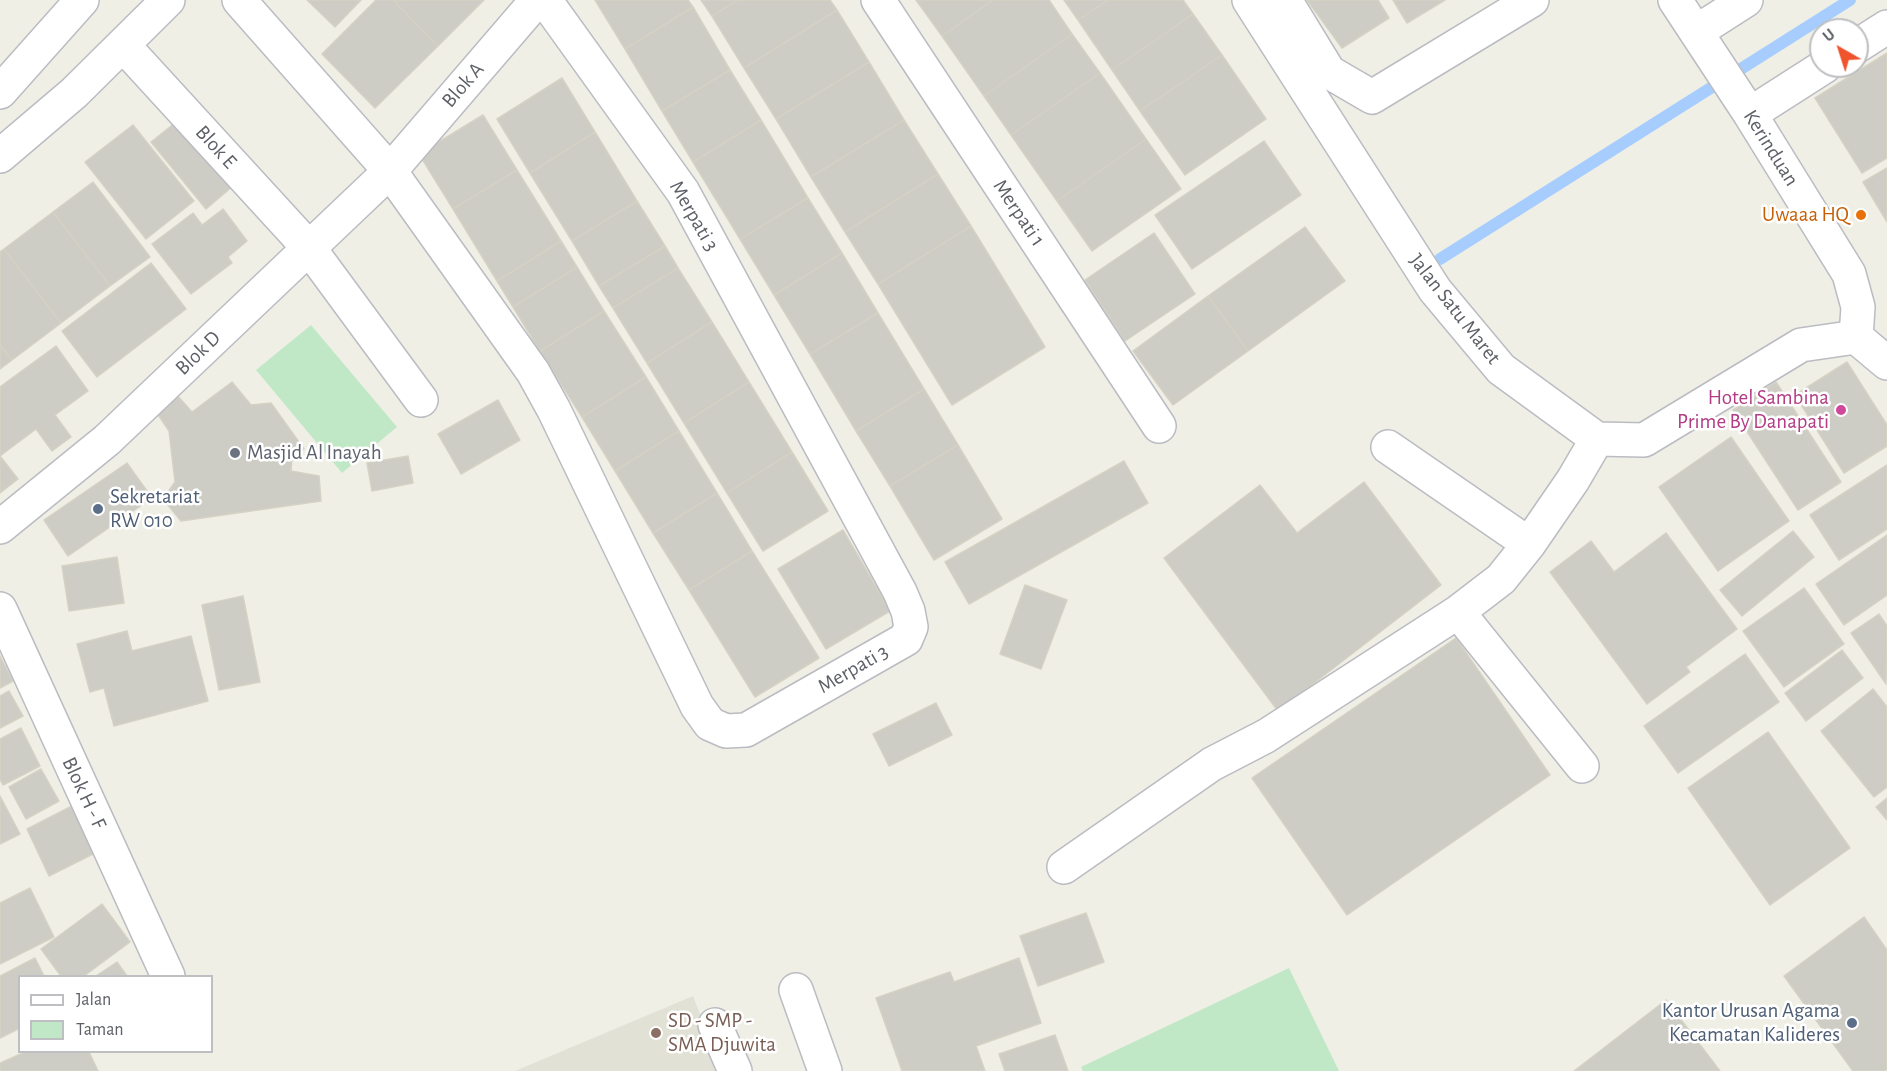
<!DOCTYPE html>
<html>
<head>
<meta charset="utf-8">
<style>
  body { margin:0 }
  #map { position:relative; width:1887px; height:1071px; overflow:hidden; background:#f0efe6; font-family:"Alegreya Sans",sans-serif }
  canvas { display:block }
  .legend { position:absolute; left:18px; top:975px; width:195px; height:78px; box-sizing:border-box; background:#fff; border:2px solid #bebfc2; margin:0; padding:8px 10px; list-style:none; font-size:18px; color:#5d6066 }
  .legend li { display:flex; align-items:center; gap:12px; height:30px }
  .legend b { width:30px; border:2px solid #bebfc2 }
  .north { position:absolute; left:1809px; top:18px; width:60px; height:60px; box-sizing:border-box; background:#fff; border:2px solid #bebfc2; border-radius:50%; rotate:321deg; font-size:16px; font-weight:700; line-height:24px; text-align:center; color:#5d6066 }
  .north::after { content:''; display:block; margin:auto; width:21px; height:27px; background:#ef542d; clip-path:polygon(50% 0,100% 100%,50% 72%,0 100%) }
</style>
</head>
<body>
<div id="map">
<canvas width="1887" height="1071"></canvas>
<ul class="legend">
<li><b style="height:8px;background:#fff"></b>Jalan</li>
<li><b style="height:16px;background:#c1e8c6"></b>Taman</li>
</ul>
<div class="north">U</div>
</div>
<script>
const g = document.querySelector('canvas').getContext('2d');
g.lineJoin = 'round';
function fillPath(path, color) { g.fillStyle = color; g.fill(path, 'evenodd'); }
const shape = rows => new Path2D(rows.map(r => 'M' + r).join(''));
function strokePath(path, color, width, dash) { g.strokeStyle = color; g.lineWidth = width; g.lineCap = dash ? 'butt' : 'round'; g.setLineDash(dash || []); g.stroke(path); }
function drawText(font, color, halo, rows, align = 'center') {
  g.font = font + ' "Alegreya Sans",sans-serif'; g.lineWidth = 5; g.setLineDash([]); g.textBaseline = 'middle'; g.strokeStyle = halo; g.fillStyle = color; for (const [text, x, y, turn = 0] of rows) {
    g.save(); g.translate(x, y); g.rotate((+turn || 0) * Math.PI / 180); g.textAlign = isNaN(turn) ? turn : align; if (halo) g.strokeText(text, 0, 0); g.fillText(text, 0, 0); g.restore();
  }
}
fillPath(shape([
  [693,996,722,1071,515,1071]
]), '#e2e1d6');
fillPath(shape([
  [311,325,397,427,342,473,256,370],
  [1289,968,1339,1071,1083,1071,1081,1067]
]), '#c1e8c6');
strokePath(shape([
  [1440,259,1850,0]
]), '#a7cdff', 12);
const building = shape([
  [307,0,361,0,335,27,307,0],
  [376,0,393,0,438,46,375,108,322,54,376,0],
  [393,0,484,0,438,46,393,0],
  [595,0,688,0,693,7,625,49,595,0],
  [701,0,738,0,712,16,701,0],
  [738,0,830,0,837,10,744,68,712,16,738,0],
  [916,0,993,0,942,36,916,0],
  [993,0,1049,0,1072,34,984,96,942,36,993,0],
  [1064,0,1108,0,1078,20,1064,0],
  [1108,0,1183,0,1193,14,1112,70,1078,20,1108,0],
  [1307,0,1378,0,1389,18,1342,48,1307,0],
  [1393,0,1445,0,1407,23,1393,0],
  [693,7,730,70,662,111,625,49,693,7],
  [837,10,869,62,776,119,744,68,837,10],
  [1193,14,1222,55,1140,111,1112,70,1193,14],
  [1072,34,1100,73,1011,135,984,96,1072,34],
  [1887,53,1887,158,1862,173,1815,98,1887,53],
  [1222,55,1266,119,1185,175,1140,111,1222,55],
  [869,62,904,120,811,177,776,119,869,62],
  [730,70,761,120,693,162,662,111,730,70],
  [1100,73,1146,139,1057,201,1011,135,1100,73],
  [562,78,595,132,530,173,497,119,562,78],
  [185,115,239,181,206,209,151,142,185,115],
  [483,115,517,170,453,209,419,154,483,115],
  [761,120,808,198,740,239,693,162,761,120],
  [904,120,938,174,845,232,811,177,904,120],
  [133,125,194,201,146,239,85,162,133,125],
  [595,132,637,201,572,241,530,173,595,132],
  [1146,139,1181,189,1092,251,1057,201,1146,139],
  [1264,141,1301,195,1192,269,1155,215,1264,141],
  [1887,168,1887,222,1863,182,1887,168],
  [517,170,561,241,497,281,453,209,517,170],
  [938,174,971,226,878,284,845,232,938,174],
  [93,182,150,257,110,286,53,212,93,182],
  [808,198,842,253,774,295,740,239,808,198],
  [637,201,665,246,599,286,572,241,637,201],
  [223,209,247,241,228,257,232,263,191,294,152,244,193,213,202,225,223,209],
  [53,212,110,286,61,323,4,249,53,212],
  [971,226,1045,347,952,405,878,284,971,226],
  [1305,227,1345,281,1248,351,1208,296,1305,227],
  [1154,233,1195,294,1125,341,1085,280,1154,233],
  [561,241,577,267,513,307,497,281,561,241],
  [665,246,678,268,613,308,599,286,665,246],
  [4,249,61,323,12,360,0,345,0,252,4,249],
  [842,253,878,313,810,354,774,295,842,253],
  [151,263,186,309,97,377,62,331,151,263],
  [577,267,604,311,540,351,513,307,577,267],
  [678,268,712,322,647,363,613,308,678,268],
  [1208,296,1248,351,1173,405,1133,351,1208,296],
  [604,311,646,377,582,417,540,351,604,311],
  [878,313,924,389,856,431,810,354,878,313],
  [712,322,749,382,684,423,647,363,712,322],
  [0,345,12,360,0,369,0,345],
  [56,346,88,391,55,415,71,437,52,451,36,429,0,456,18,479,0,493,0,387,56,346],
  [1847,362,1887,425,1887,446,1844,473,1795,395,1847,362],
  [646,377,679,431,615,471,582,417,646,377],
  [232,382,251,405,271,403,304,449,292,457,291,471,319,476,321,501,181,521,163,499,175,482,169,431,155,410,176,394,192,412,232,382],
  [749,382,792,452,727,493,684,423,749,382],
  [1776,382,1841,482,1798,510,1733,410,1776,382],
  [924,389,958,445,890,486,856,431,924,389],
  [498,400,520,440,461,474,438,434,498,400],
  [679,431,717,493,653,533,615,471,679,431],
  [1731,437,1789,521,1718,571,1659,487,1731,437],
  [958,445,1002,519,934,560,890,486,958,445],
  [792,452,828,511,763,551,727,493,792,452],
  [408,456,413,483,372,491,367,463,408,456],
  [1124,461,1148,503,969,604,945,562,1124,461],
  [127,463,152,498,68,556,44,520,127,463],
  [1887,465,1887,529,1839,560,1810,515,1887,465],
  [1364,482,1441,585,1278,711,1164,558,1260,485,1297,533,1364,482],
  [717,493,752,551,689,590,653,533,717,493],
  [843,530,890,611,826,649,778,569,843,530],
  [1793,531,1814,557,1742,616,1720,590,1793,531],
  [1666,533,1737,629,1686,667,1690,672,1647,704,1550,572,1591,541,1614,572,1666,533],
  [1887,535,1887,595,1844,625,1816,584,1887,535],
  [752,551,819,658,755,697,689,590,752,551],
  [117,557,124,603,69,611,62,566,117,557],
  [1025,585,1067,600,1041,669,1000,654,1025,585],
  [1804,588,1844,644,1784,687,1743,631,1804,588],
  [243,596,260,682,219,690,202,605,243,596],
  [1879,614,1887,626,1886,684,1851,633,1879,614],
  [127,631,132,651,191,636,208,701,114,726,104,688,90,692,77,644,127,631],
  [1456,638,1550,775,1347,915,1252,778,1456,638],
  [1842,650,1863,678,1806,721,1785,693,1842,650],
  [1745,654,1779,702,1678,773,1644,726,1745,654],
  [0,656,13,681,0,688,0,656],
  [1873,689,1887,707,1887,787,1874,797,1821,731,1873,689],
  [9,691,23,716,0,728,0,696,9,691],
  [936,703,952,735,889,766,873,734,936,703],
  [21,728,40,766,3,785,0,779,0,739,21,728],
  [1768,732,1850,848,1770,905,1688,788,1768,732],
  [41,769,59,801,26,819,9,787,41,769],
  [0,796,20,834,0,844,0,796],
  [1887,798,1887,820,1876,807,1887,798],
  [74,805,97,852,49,876,27,829,74,805],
  [30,888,54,937,0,964,0,903,30,888],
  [102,904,130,942,84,976,61,976,41,949,102,904],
  [1086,913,1104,962,1038,986,1020,936,1086,913],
  [1864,917,1887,950,1887,1069,1885,1071,1853,1071,1784,976,1864,917],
  [35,958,44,976,20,976,20,1024,18,1025,20,1028,0,1038,0,976,35,958],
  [1019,958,1041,1023,976,1046,985,1071,902,1071,876,998,950,972,954,982,1019,958],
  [117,962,127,976,96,976,117,962],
  [1666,1000,1720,1071,1574,1071,1666,1000],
  [1055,1035,1068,1071,1005,1071,999,1054,1055,1035],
  [25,1052,89,1052,98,1071,0,1071,0,1063,25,1052]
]);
fillPath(building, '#cdccc5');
strokePath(building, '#d5d2c4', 1.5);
const minor = shape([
  [239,0,390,171,533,372,554,410,697,706,710,724,726,731,746,730,906,639,911,627,908,611,900,592,683,192,545,0],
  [878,0,1159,426],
  [1249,0,1435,290,1501,369,1597,439,1644,440,1801,345,1856,337],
  [1285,0,1329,72,1372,97,1532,0],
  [1675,0,1750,114,1849,274,1858,307,1856,337],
  [1696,32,1746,0],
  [123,45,309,248,421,400],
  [1857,46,1887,27],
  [0,92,82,0],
  [1750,114,1825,66],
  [0,156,74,93,168,0],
  [1856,337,1887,363],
  [1388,447,1529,544],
  [0,527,107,440,390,171,537,0],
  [0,609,168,976],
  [1458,612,1582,766],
  [1064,867,1212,764,1266,736,1458,612,1501,579,1529,544,1573,480,1597,439],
  [796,990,825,1071],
  [715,1025,735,1071]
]);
strokePath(minor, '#babcc2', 36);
strokePath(minor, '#fff', 33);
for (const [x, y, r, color] of [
  [1861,215,6,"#e8710a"],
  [1841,410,6,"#d1479c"],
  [235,453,6,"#6b7280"],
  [98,509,6,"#5c6f8a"],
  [1852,1023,6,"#5c6f8a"],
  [656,1033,6,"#8d6e63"]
]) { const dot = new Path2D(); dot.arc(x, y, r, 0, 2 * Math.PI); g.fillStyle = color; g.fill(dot); strokePath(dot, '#fff', 2); }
drawText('21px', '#5d6066', '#fff', [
  ["Blok A",463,85,-49],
  ["Blok E",216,147,48],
  ["Kerinduan",1771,148,58],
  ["Merpati 1",1019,213,56],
  ["Merpati 3",694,216,60],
  ["Jalan Satu Maret",1455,309,52],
  ["Blok D",198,353,-44],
  ["Merpati 3",853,669,-30],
  ["Blok H - F",84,793,65]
]);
drawText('21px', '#c56008', '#fff', [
  ["Uwaaa HQ",1849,215]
], 'right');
drawText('21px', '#b23c85', '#fff', [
  ["Hotel Sambina",1829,398],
  ["Prime By Danapati",1829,422]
], 'right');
drawText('21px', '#5b616d', '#fff', [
  ["Masjid Al Inayah",247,453]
], 'left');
drawText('21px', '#4e5e75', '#fff', [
  ["Sekretariat",110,497],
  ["RW 010",110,521],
  ["Kantor Urusan Agama",1840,1011,"right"],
  ["Kecamatan Kalideres",1840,1035,"right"]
], 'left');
drawText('21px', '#785e54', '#fff', [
  ["SD - SMP -",668,1021],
  ["SMA Djuwita",668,1045]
], 'left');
</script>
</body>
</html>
